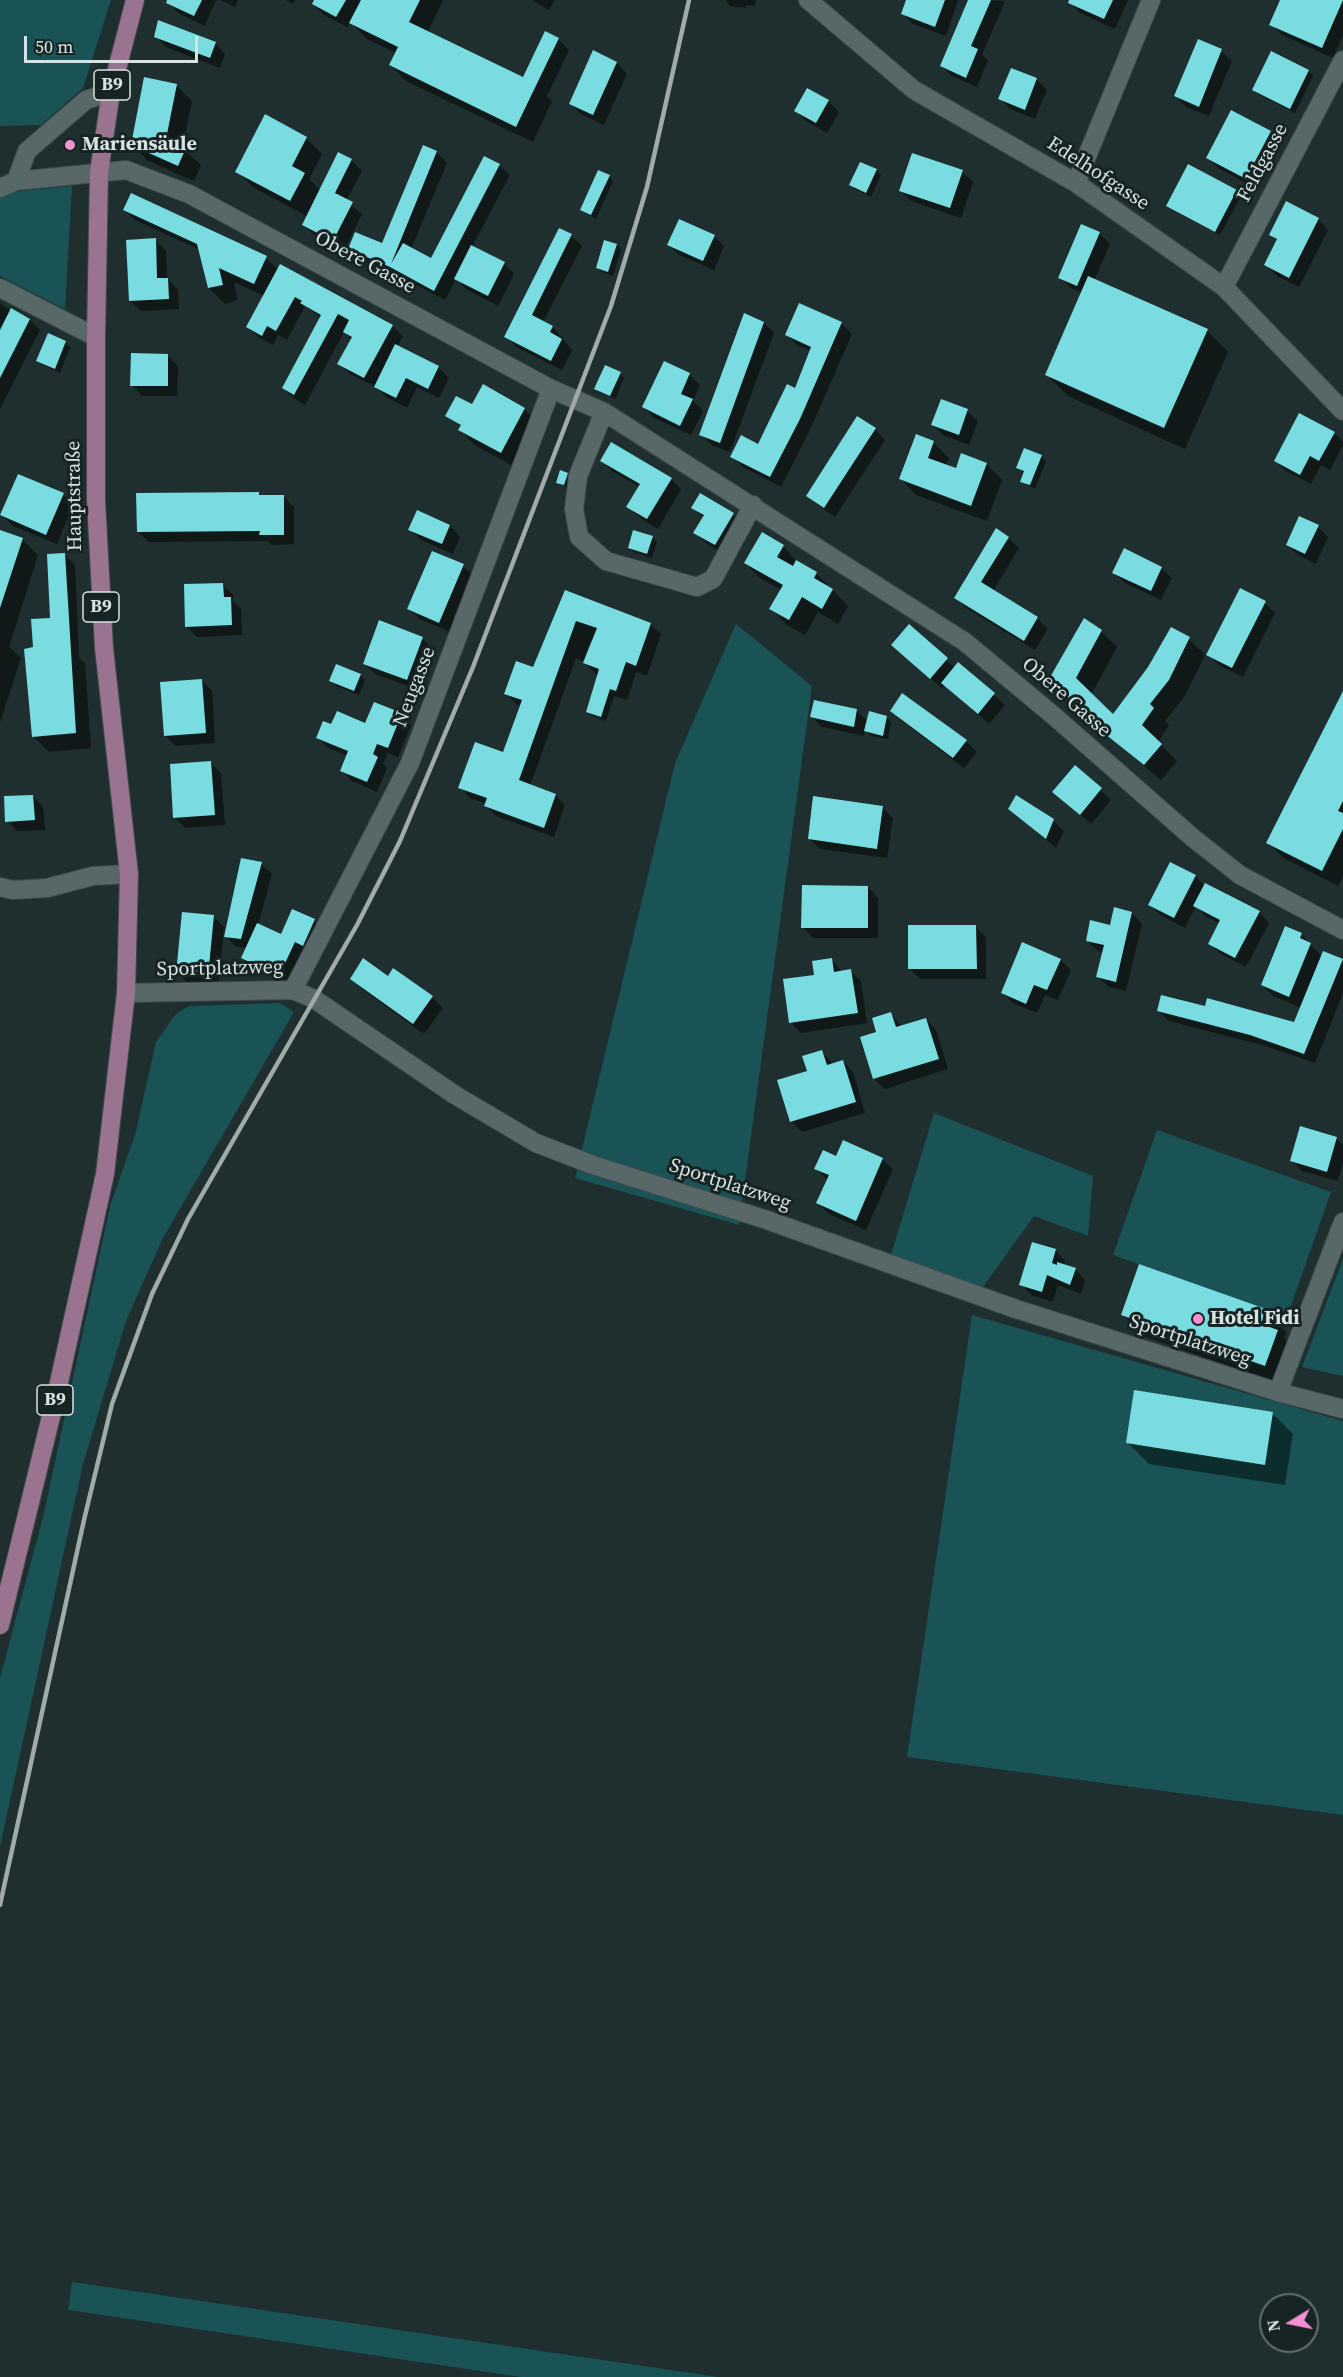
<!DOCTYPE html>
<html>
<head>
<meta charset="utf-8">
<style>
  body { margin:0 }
  #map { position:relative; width:1343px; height:2377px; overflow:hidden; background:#1f2e2e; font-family:"Source Serif 4",serif }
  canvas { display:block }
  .north { position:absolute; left:1259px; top:2293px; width:60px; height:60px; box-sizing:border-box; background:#162424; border:2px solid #647070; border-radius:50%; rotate:260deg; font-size:16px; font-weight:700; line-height:24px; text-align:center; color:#d9e2e2 }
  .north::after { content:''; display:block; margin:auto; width:21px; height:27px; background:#f590d1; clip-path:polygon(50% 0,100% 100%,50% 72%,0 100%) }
  .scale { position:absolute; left:24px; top:36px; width:174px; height:27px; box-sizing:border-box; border:3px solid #d9e2e2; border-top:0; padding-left:8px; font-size:18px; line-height:21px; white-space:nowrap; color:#d9e2e2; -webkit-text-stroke:4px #162424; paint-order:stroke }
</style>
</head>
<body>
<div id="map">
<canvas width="1343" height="2377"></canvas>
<div class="north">N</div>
<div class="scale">50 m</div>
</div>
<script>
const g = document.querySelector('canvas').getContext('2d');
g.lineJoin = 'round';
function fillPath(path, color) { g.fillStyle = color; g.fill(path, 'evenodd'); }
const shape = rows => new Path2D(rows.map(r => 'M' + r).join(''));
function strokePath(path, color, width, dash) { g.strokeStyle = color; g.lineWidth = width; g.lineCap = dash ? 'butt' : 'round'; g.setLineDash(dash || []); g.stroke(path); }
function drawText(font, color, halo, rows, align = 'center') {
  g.font = font + ' "Source Serif 4",serif'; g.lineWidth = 6; g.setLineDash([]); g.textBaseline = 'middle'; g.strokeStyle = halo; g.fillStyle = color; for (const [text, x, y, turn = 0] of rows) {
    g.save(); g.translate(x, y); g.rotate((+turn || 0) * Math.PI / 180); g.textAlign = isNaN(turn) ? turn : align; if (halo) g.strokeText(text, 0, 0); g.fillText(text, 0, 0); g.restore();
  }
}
fillPath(shape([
  [0,0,111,0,83,88,41,125,0,126],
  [72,186,65,309,0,276,0,196,20,191],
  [736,624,812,686,739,1225,575,1178,675,763],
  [280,1003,294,1012,163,1238,126,1321,83,1464,0,1847,0,1678,44,1513,110,1206,135,1135,156,1042,176,1014,189,1006],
  [934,1113,1093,1176,1088,1236,1034,1216,975,1298,886,1271],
  [1157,1130,1331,1192,1287,1317,1113,1255],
  [1343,1259,1343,1376,1302,1367],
  [972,1315,1343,1421,1343,1815,907,1757],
  [72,2282,718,2377,521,2377,68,2310]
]), '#1a5356');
fillPath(shape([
  [169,0,216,0,205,26,178,13,168,3],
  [220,0,238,0,235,7],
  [285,0,295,0,293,4],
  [316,0,359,0,361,2,362,0,443,0,428,32,529,82,545,33,558,39,569,50,547,96,552,101,533,142,406,81,390,65,396,53,367,39,350,22,347,27,324,15,314,4],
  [532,0,555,0,549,10],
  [726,0,756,0,755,6,746,5,746,8,730,6],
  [908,0,958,0,946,36,913,24,903,14],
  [970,0,1005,1,982,55,988,60,977,87,952,76,942,66],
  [1071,0,1128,0,1115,29,1080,13,1070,2],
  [1282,0,1343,1,1343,35,1333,58,1282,35,1271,24],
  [156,36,215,43,225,54,220,68,166,47],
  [1198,41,1221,51,1232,61,1209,116,1186,107,1176,96],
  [593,52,617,63,627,74,604,125,581,114,570,104],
  [1012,70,1037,80,1047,90,1035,119,1010,109,1000,99],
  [1308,71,1313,76,1295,113,1259,95,1254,90],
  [176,85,192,101,182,148,201,165,194,181,148,161,132,145],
  [828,101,839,112,827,133,806,121,796,111],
  [1270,133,1280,143,1256,188,1218,168,1208,158],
  [306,138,322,154,309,179,321,191,351,160,362,171,346,201,362,214,344,251,314,235,303,225,308,217,253,187,237,171],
  [436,152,447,163,411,249,432,260,499,165,510,175,472,247,504,263,514,274,498,306,466,289,456,279,445,300,402,277,360,259,349,249,383,245],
  [876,170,881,175,871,197,856,190,851,185],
  [962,172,973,182,961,218,911,201,900,190],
  [609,177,613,181,596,219,582,210],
  [1236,191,1241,196,1220,235,1172,210,1168,206],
  [125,210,266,258,278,270,392,326,403,336,397,347,438,367,449,378,439,398,417,387,407,408,386,397,376,387,350,374,339,364,352,340,344,332,305,405,294,398,283,388,321,318,305,306,287,340,278,335,273,345,258,337,247,326,264,296,234,282,238,300,225,304,209,288,200,250,135,220],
  [1318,219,1328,230,1299,287,1277,276,1266,265,1278,242,1271,235],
  [1082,226,1099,233,1110,244,1094,281,1207,331,1228,352,1185,449,1068,396,1047,375,1083,293,1071,288,1060,278],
  [560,230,571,236,582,246,543,322,553,327,572,350,562,370,516,347,506,336],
  [714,236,724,246,714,270,679,255,669,245],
  [155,240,166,250,167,278,178,290,179,309,141,311,130,301],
  [617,245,621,250,613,276,602,272,597,267],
  [0,303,11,312,12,310,30,320,40,330,0,409],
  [764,323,774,333,730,452,711,445,701,434],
  [841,323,852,334,810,430,781,487,743,467,732,457,759,446,796,390,811,351,797,345,787,335],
  [48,335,65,343,70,347,60,373,43,365,38,361],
  [167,355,178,366,177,396,142,396,132,385],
  [620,373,624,378,615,399,601,393,596,388],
  [689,375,700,385,693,401,703,411,691,435,654,418,644,407],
  [941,401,967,411,978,421,969,445,943,435,933,425],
  [471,405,524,409,540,425,517,468,476,446,460,430,462,426,447,416],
  [875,429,885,440,835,517,819,506,808,496],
  [1334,433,1343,442,1343,445,1330,470,1321,465,1311,484,1286,471,1275,461],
  [933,442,949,458,946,466,957,470,986,464,1002,480,987,521,916,495,901,479],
  [1041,457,1046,461,1035,489,1022,481,1025,474,1017,468],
  [602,461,671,479,681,489,658,529,639,517,628,507,640,487,612,471],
  [567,474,572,479,569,489,558,482],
  [259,493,262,497,283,496,294,507,294,544,271,545,268,541,149,542,138,532],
  [63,494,73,505,57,544,13,526,2,515],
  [693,508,733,514,743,524,725,555,706,543,695,533,704,518],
  [418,512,450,526,460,537,453,554,421,540,410,529],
  [1318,527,1328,537,1316,564,1298,555,1287,545],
  [0,532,22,539,38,555,9,647,21,658,0,723],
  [652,537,657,542,652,558,634,552,629,547],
  [1008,538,1019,548,993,591,1037,618,1048,629,1035,650,966,608,956,597],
  [783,546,798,563,816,573,848,606,838,624,818,612,805,635,787,625,771,609,782,590,761,579,745,563],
  [433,553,463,566,474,576,450,632,420,619,409,609],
  [65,555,75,565,79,658,85,663,91,748,49,752,33,736,37,649,51,620],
  [1161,568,1172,578,1161,600,1125,583,1114,573],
  [223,585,233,595,233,601,241,609,242,635,197,637,186,626],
  [566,592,650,624,661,634,647,676,636,672,627,700,614,696,606,721,592,716,587,711,599,677,585,663,593,641,591,640,583,661,576,658,530,786,555,795,565,805,554,837,496,816,486,806,487,804,470,798,460,787,504,754,522,706,516,704,506,693,534,669],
  [1265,603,1275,613,1243,677,1219,665,1208,655],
  [909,626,955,668,958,664,1005,705,989,724,945,685,942,688,903,655],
  [1172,629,1189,639,1205,655,1185,696,1165,721,1169,725,1158,742,1177,761,1161,780,1119,745,1051,679,1101,631,1117,647,1091,695,1113,716,1150,668],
  [422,638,432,648,417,689,375,674,365,664],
  [360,675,365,680,359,695,336,686,331,681],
  [201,680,212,691,215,743,176,746,165,735],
  [902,695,966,741,977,752,964,768,902,721,892,711],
  [1343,695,1343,876,1338,886,1284,858,1268,843],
  [815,702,857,711,868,722,887,717,891,722,888,739,871,736,865,730,864,736,822,727,812,717],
  [401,715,411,725,398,757,388,753,383,764,387,768,377,792,352,781,342,771,348,756,328,748,318,737,332,726,366,725],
  [211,763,221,773,225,825,185,828,175,818],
  [1075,767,1111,800,1091,824,1054,792],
  [33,796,43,807,45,830,17,831,7,821],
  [882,807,893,818,887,858,820,849,809,838],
  [1010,809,1053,820,1064,831,1056,848],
  [261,864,272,874,258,925,281,936,314,921,325,931,290,985,253,968,243,958,247,948,236,947,226,936],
  [1195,876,1205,886,1259,912,1269,923,1246,967,1221,954,1210,944,1220,924,1205,916,1196,906,1185,928,1160,915,1149,904],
  [868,887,878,898,878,938,813,938,803,927],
  [1132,913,1142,924,1126,991,1109,987,1098,977,1104,953,1098,951,1087,941],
  [213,916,224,927,218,987,188,984,178,973],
  [976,927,986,937,986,979,920,979,910,969],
  [1301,934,1322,957,1343,961,1343,993,1315,1063,1262,1045,1169,1021,1159,1011,1206,1008,1295,1024,1302,1008,1273,996,1262,985],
  [831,959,842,972,850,971,861,981,867,1023,801,1033,791,1023,816,976],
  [1060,960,1071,970,1058,1000,1045,995,1037,1013,1013,1003,1003,993],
  [394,970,432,997,443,1008,424,1034,363,990,352,979,388,978],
  [891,1014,902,1027,926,1019,936,1030,948,1069,885,1089,874,1079,862,1038,878,1033],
  [822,1052,833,1064,843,1061,853,1072,865,1113,802,1132,791,1121,809,1072],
  [1336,1138,1343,1145,1343,1162,1338,1181,1302,1171,1292,1161],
  [837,1158,882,1159,893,1169,866,1230,829,1214,818,1203,828,1180,816,1169],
  [1055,1250,1065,1261,1064,1266,1075,1269,1085,1280,1081,1294,1058,1285,1053,1302,1031,1295,1021,1284],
  [1265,1311,1286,1332,1284,1338,1298,1353,1286,1386,1144,1336,1123,1315],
  [1272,1413,1293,1434,1285,1485,1149,1464,1128,1443]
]), '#0007');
fillPath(shape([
  [167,0,202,0,194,16,166,3],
  [314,0,346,0,336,17,312,4],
  [361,0,420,0,409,22,523,77,545,31,559,38,516,127,389,65,398,47,349,23],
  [906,0,945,0,935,27,901,14],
  [968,0,991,0,971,46,978,49,966,78,940,66],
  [1069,0,1113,0,1104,19,1068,3],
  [1280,0,1343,0,1322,48,1269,25],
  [158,20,216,42,210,58,154,37],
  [1198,39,1222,49,1199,107,1174,96],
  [593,50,617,62,593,115,569,104],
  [1271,51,1309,70,1290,109,1252,90],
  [1011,68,1037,78,1025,110,998,99],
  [144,77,177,84,166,139,186,148,178,166,131,145],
  [807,88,829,100,816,123,794,111],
  [1231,110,1271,131,1246,179,1206,158],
  [265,114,307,137,292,166,305,173,290,201,235,172],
  [423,145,437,151,391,264,403,243,431,258,484,156,500,164,434,291,390,267,348,249,355,232,382,243],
  [338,152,352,159,335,193,353,202,333,241,302,225],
  [912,153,963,170,950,208,899,191],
  [860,162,877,169,866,193,849,185],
  [1188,164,1237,190,1215,232,1166,206],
  [598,170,610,175,591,215,580,210],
  [131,193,267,256,254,284,219,268,223,285,208,288,197,244,123,210],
  [1286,201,1319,218,1289,278,1264,265,1277,239,1269,235],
  [679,219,715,235,703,261,667,245],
  [1081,224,1100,232,1077,286,1058,278],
  [559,228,572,234,532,315,553,326,550,332,562,339,551,361,504,337],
  [156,238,157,278,168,278,169,299,129,301,126,240],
  [604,240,617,244,608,272,596,268],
  [471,245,505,262,488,296,454,279],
  [280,264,393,325,364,378,337,364,352,337,343,332,349,320,338,314,294,395,282,388,321,315,300,303,302,301,295,297,276,331,267,326,262,336,246,327],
  [1088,276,1208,329,1164,428,1045,375],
  [799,303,842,322,800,419,770,477,730,457,741,435,758,444,787,384,795,388,811,347,785,335],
  [11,308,30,319,0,378,0,330],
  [744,313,764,322,720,443,699,435],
  [48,333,66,341,55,369,36,361],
  [395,344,439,366,428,389,406,378,396,398,374,387],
  [131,353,168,354,168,386,130,386],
  [664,361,690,373,681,394,693,399,680,426,642,407],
  [605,365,621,372,610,396,594,389],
  [483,384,525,408,501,453,458,430,461,425,445,416,456,396,472,404],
  [941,399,968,409,959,435,931,425],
  [1299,413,1335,432,1319,461,1310,456,1300,475,1274,461],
  [857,416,876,428,824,508,806,496],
  [916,434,934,441,928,458,956,468,961,453,987,463,971,506,899,479],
  [611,442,672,478,647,519,626,507,640,484,600,461],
  [1024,448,1042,455,1030,485,1020,482,1024,471,1016,468],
  [560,470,568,473,564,485,556,483],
  [18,474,64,493,46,535,0,515],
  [259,492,259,495,284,495,284,535,259,535,260,531,137,532,136,493],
  [700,493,734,513,715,545,693,533,704,515,691,508],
  [417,510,450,525,442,544,408,530],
  [1299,516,1319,525,1305,554,1286,545],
  [996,528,1009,537,981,582,1038,617,1024,641,954,598],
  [0,530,23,538,0,608],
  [633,530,653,536,647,554,628,548],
  [762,532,784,545,777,557,793,566,796,560,817,572,814,578,833,589,822,609,802,597,789,620,769,609,783,585,744,563],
  [1124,548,1162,567,1151,591,1112,573],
  [432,551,464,564,439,623,407,609],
  [65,553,76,733,32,737,24,649,33,647,31,619,50,618,47,554],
  [223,583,224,597,231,597,232,625,185,627,184,584],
  [1240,588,1266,601,1232,668,1206,655],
  [565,590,651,623,636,666,626,662,616,691,610,689,601,717,586,712,599,669,583,663,597,628,576,621,519,780,556,794,544,828,484,806,487,798,458,788,475,742,503,752,522,700,504,694,516,661,533,667],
  [1084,618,1102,630,1076,678,1113,714,1148,667,1171,627,1190,637,1169,680,1150,704,1154,708,1142,725,1162,744,1144,765,1100,730,1049,679],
  [379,620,423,637,407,680,363,664],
  [909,624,948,658,930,679,891,645],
  [958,662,995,693,978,714,941,683],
  [336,664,361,674,354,691,329,681],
  [202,679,206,733,164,736,160,682],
  [1343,691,1343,801,1338,811,1343,813,1343,829,1322,871,1266,843],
  [902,693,967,740,953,758,890,711],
  [814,700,857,709,854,727,810,717],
  [374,702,402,713,388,748,377,744,373,754,378,757,367,782,340,771,348,751,316,738,323,721,331,724,337,711,365,723],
  [869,711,887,716,883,736,864,731],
  [211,761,215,815,173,818,170,764],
  [1075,765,1102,788,1080,815,1052,792],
  [33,795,35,820,5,822,4,796],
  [1016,795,1054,819,1046,839,1008,809],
  [813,796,883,806,877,849,808,839],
  [241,858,262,862,241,939,224,937],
  [1170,862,1196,875,1174,918,1148,905],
  [1205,883,1260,911,1235,958,1208,944,1220,920,1193,906],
  [802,885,868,886,868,928,801,928],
  [1114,907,1132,912,1116,982,1096,977,1104,945,1086,941,1090,920,1110,925],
  [292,909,315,919,303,946,295,942,279,976,241,958,257,923,281,934],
  [182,912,214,915,208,977,176,974],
  [908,925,976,925,977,969,908,969],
  [1285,926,1302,933,1300,938,1311,943,1289,997,1261,985],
  [1022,942,1061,959,1047,990,1034,985,1026,1004,1001,993],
  [1323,951,1343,959,1304,1054,1250,1035,1157,1011,1161,995,1205,1006,1207,998,1294,1022],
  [363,958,388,976,393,968,433,996,413,1024,350,979],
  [832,958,834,972,851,969,858,1013,789,1023,783,979,814,975,812,961],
  [891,1012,896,1027,926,1018,939,1059,873,1079,860,1037,876,1032,872,1018],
  [822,1050,827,1065,843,1060,856,1102,790,1122,777,1080,807,1071,802,1056],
  [1300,1126,1337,1137,1327,1172,1290,1161],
  [843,1140,883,1158,856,1221,816,1203,829,1175,814,1169,823,1150,836,1156],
  [1032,1242,1056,1249,1052,1263,1057,1265,1057,1262,1076,1268,1070,1285,1047,1275,1042,1292,1019,1285],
  [1139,1264,1266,1309,1261,1324,1278,1330,1265,1366,1121,1315],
  [1134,1390,1273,1412,1265,1465,1126,1443]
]), '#78dce1');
const street = shape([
  [808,0,914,90,1076,183,1224,287,1343,411],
  [16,181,27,151,86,100,111,92],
  [1076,183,1151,0],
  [0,188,16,181,126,170,189,194,551,389,604,412,965,642,1054,716,1193,838,1240,875,1343,930],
  [1224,287,1343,60],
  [0,288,96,337],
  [604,412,578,476,574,509,579,537,606,561,697,587,713,579,753,505],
  [0,887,13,890,47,888,93,876,129,874],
  [293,990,410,763,551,389],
  [126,993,293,990,314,999,455,1095,536,1143,593,1165,767,1220,1016,1309,1278,1392,1343,1409],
  [1278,1392,1343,1222]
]);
const primary = shape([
  [0,1625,56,1396,105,1174,126,993,129,874,104,648,96,500,96,337,99,172,111,92,135,0]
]);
strokePath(street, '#3e4b4b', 20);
strokePath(primary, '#3e4b4b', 20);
strokePath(street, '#586868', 18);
strokePath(primary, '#997390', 18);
strokePath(shape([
  [0,1905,84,1520,112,1404,152,1294,188,1219,357,925,400,841,473,667,611,306,647,187,689,0]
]), '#9faaaa', 4.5);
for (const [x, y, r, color] of [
  [70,145,6,"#f590d1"],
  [1198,1319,6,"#f590d1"]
]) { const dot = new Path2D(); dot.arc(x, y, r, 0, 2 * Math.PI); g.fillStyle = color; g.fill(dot); strokePath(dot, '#162424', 2); }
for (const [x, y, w] of [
  [112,85,36],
  [101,607,36],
  [55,1400,36]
]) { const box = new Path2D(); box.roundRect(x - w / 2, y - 15, w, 30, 4.5); g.fillStyle = '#162424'; g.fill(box); strokePath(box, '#d9e2e2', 1.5); }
drawText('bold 18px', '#d9e2e2', null, [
  ["B9",112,85],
  ["B9",101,607],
  ["B9",55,1400]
]);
drawText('bold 20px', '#d9e2e2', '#162424', [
  ["Mariensäule",82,145],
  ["Hotel Fidi",1210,1319]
], 'left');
drawText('20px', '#d9e2e2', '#162424', [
  ["Feldgasse",1263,163,-62],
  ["Edelhofgasse",1098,174,33],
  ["Obere Gasse",365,263,28],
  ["Hauptstraße",75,496,-91],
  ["Neugasse",415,687,-69],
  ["Obere Gasse",1066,698,41],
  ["Sportplatzweg",220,969,-1],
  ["Sportplatzweg",730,1185,18],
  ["Sportplatzweg",1190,1341,18]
]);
</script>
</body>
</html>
